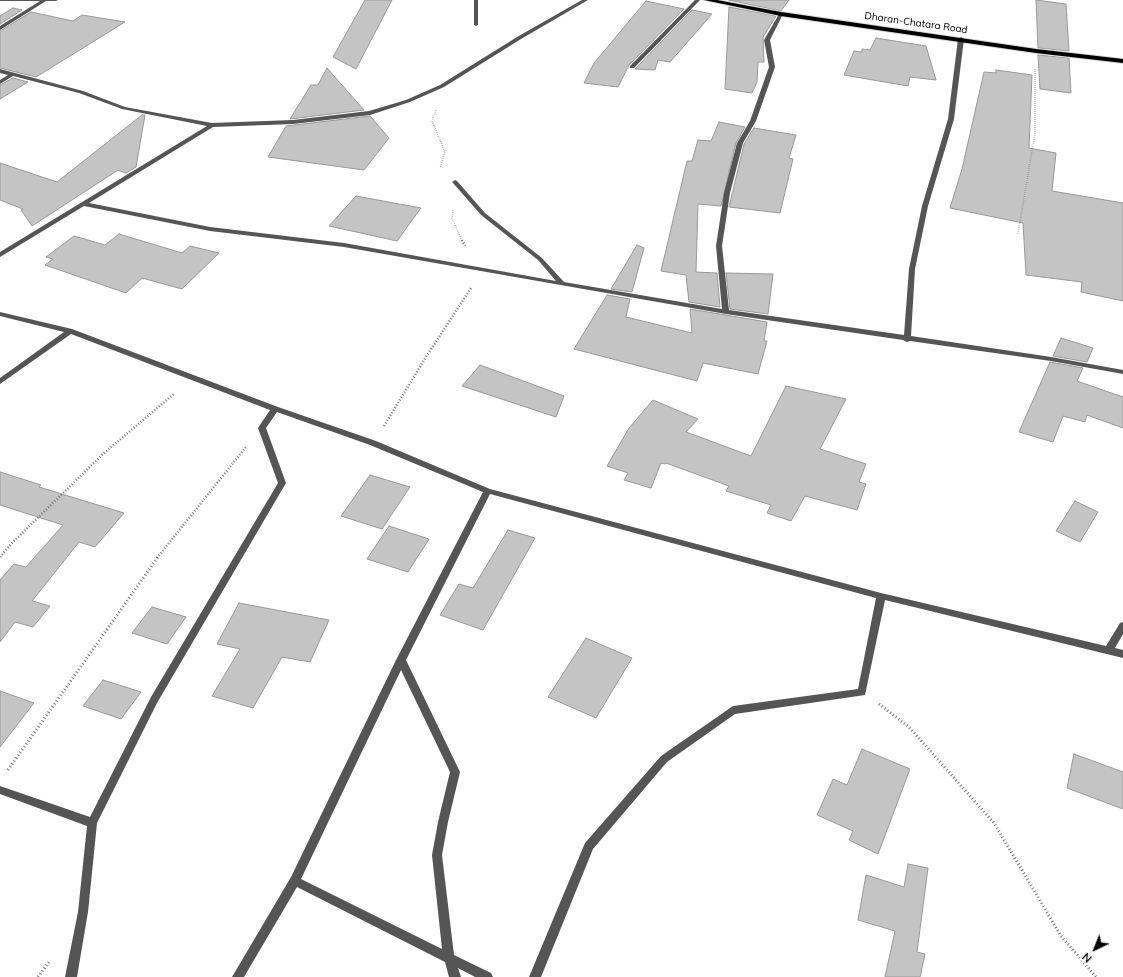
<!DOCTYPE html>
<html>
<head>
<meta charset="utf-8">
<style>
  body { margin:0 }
  #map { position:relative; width:1123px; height:977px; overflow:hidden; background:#fff; font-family:Mulish,sans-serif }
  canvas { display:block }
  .north { position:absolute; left:1075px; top:929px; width:40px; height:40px; -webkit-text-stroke:3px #fff; paint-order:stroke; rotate:223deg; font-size:11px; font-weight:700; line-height:16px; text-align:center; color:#000 }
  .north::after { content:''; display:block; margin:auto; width:14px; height:18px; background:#000; clip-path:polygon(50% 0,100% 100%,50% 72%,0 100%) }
</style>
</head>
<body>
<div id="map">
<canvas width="1123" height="977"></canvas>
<div class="north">N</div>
</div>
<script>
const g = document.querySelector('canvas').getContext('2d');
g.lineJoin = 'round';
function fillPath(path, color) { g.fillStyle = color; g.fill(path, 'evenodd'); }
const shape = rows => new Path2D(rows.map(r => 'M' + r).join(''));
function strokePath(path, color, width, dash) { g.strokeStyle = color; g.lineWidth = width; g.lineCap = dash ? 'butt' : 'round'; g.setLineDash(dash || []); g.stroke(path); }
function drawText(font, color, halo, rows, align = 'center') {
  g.font = font + ' Mulish,sans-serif'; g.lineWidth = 3; g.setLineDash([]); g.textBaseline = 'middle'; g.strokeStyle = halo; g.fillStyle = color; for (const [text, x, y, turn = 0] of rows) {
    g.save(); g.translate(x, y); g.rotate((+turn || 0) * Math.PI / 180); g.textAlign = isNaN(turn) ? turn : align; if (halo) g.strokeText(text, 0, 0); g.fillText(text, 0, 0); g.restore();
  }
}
const building = shape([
  [365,0,392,0,356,69,333,57,365,0],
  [729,0,789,0,781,11,729,0],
  [1036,0,1066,4,1069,51,1038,48,1036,0],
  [646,1,684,9,629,65,618,87,584,83,594,63,646,1],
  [729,7,776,16,763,37,764,62,758,62,757,82,752,93,725,89,729,7],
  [13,8,22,10,0,24,0,16,13,8],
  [692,10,712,14,670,62,658,60,655,70,635,69,692,10],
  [31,12,73,21,82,15,125,22,36,77,0,68,0,31,31,12],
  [876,38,926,46,936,80,910,77,908,86,844,75,854,51,862,52,862,49,870,50,876,38],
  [1038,55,1069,58,1071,93,1040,89,1038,55],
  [327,68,364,110,290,119,311,85,318,85,327,68],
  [996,70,1032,75,1029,148,1056,153,1052,191,1123,203,1123,301,1081,292,1082,282,1026,275,1023,223,950,208,962,169,984,72,996,73,996,70],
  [13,78,28,82,0,99,0,85,13,78],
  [142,115,145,115,136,167,126,173,118,170,32,226,21,210,23,209,0,200,0,163,57,182,142,115],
  [370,116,389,138,364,170,268,157,286,126,370,116],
  [719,122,745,127,736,143,721,206,698,204,696,272,717,273,720,307,689,302,686,275,661,271,687,161,692,161,698,140,711,141,719,122],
  [754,128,796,135,789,158,793,159,780,213,729,207,744,144,754,128],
  [356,196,421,208,397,241,329,226,356,196],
  [119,234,182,253,190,246,219,253,182,289,142,278,126,293,45,265,53,259,46,257,74,236,105,245,119,234],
  [637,245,644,248,632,292,611,289,637,245],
  [726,273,773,274,768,314,730,309,726,273],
  [607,295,630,299,626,317,692,333,690,309,767,322,764,341,767,341,758,374,703,363,697,381,574,349,607,295],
  [1061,338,1093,348,1087,362,1053,356,1061,338],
  [1050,362,1083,368,1077,381,1123,397,1123,428,1087,415,1085,422,1063,416,1053,442,1019,432,1050,362],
  [480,365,564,396,556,417,462,386,480,365],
  [786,386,846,399,820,449,866,464,859,482,866,484,857,510,805,496,791,521,767,513,771,505,726,491,729,486,666,463,665,464,661,463,651,488,624,480,628,473,607,466,629,428,653,400,698,419,686,432,751,456,786,386],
  [0,472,41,485,39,487,124,513,95,547,79,542,32,601,50,606,33,627,15,622,0,642,0,580,14,564,26,567,63,525,0,505,0,472],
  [370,475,410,487,382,529,341,516,370,475],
  [1075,501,1098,512,1080,542,1056,531,1075,501],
  [389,526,429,539,408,572,367,559,389,526],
  [508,530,535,538,483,630,440,615,459,584,473,588,508,530],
  [239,603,329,620,310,662,282,657,253,708,212,696,240,649,217,644,239,603],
  [152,607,186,617,167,644,132,633,152,607],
  [586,638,632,658,596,718,548,697,586,638],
  [103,680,141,692,121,719,83,706,103,680],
  [0,691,34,703,0,747,0,691],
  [862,749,910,769,878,854,849,840,853,831,817,815,833,779,847,785,862,749],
  [1074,754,1123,772,1123,809,1067,788,1074,754],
  [908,864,928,868,917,952,925,954,920,977,885,977,895,931,858,920,866,875,904,887,908,864]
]);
fillPath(building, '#c4c4c4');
strokePath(building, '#999', 1);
const primary = shape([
  [704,0,717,0,781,12,1036,49,1123,59,1123,63,1036,53,781,16,704,0]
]);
strokePath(primary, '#dbdbdb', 2);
strokePath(shape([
  [436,110,432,121,445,152,440,168],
  [453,210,452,218,462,241],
  [1018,234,1035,133,1035,69]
]), '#777', 1.5, [0.5, 1.5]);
strokePath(shape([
  [462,240,465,246],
  [384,426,426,357,471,288],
  [0,557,12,543,103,454,175,393],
  [157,558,246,447]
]), '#777', 2.5, [1, 2]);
strokePath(shape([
  [879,704,909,727,994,823,1061,936,1096,977],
  [8,770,158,557],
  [38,977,49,962]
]), '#777', 3, [1, 2.5]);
fillPath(shape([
  [0,0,58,0,56,1,46,1,0,30,0,26,40,1,0,1,0,0],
  [474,0,478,0,478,25,476,26,474,25,474,0],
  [582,0,588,0,521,39,444,87,410,102,370,115,293,124,213,127,89,203,210,227,344,243,556,281,538,260,481,215,453,183,452,182,455,180,457,181,485,213,542,258,564,282,722,309,716,246,724,193,737,143,750,121,769,67,764,40,779,14,781,13,783,14,770,40,775,67,756,121,743,143,730,193,722,246,729,310,904,335,909,269,922,206,948,119,958,39,961,37,964,39,954,119,928,206,915,269,911,336,1051,357,1123,370,1123,374,1051,361,910,341,907,342,903,340,726,314,344,247,210,231,84,206,0,257,0,252,207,126,122,109,79,93,13,76,0,84,0,80,8,75,0,73,0,69,83,91,125,107,212,123,293,120,369,111,406,100,440,85,517,37,582,0],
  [695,0,700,0,634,68,630,68,630,66,695,0],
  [0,312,72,329,278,407,376,441,490,489,881,593,1106,646,1120,623,1123,622,1123,634,1115,648,1123,650,1123,658,885,600,865,695,735,714,667,762,593,849,541,977,529,977,585,843,661,756,733,706,858,689,876,598,490,494,406,660,460,772,448,822,442,855,454,955,491,973,493,977,475,977,458,968,461,977,449,977,445,962,297,887,244,977,232,977,291,877,396,660,483,492,370,445,277,412,266,428,286,483,157,703,97,823,88,912,77,977,65,977,78,912,87,826,0,794,0,786,90,817,151,697,278,483,258,428,270,410,71,334,0,384,0,378,64,332,0,316,0,312],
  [401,670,450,772,438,822,432,855,442,949,301,879,401,670]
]), '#555');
fillPath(primary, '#000');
drawText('10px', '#000', '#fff', [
  ["Dharan-Chatara Road",916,23,8]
]);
</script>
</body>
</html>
